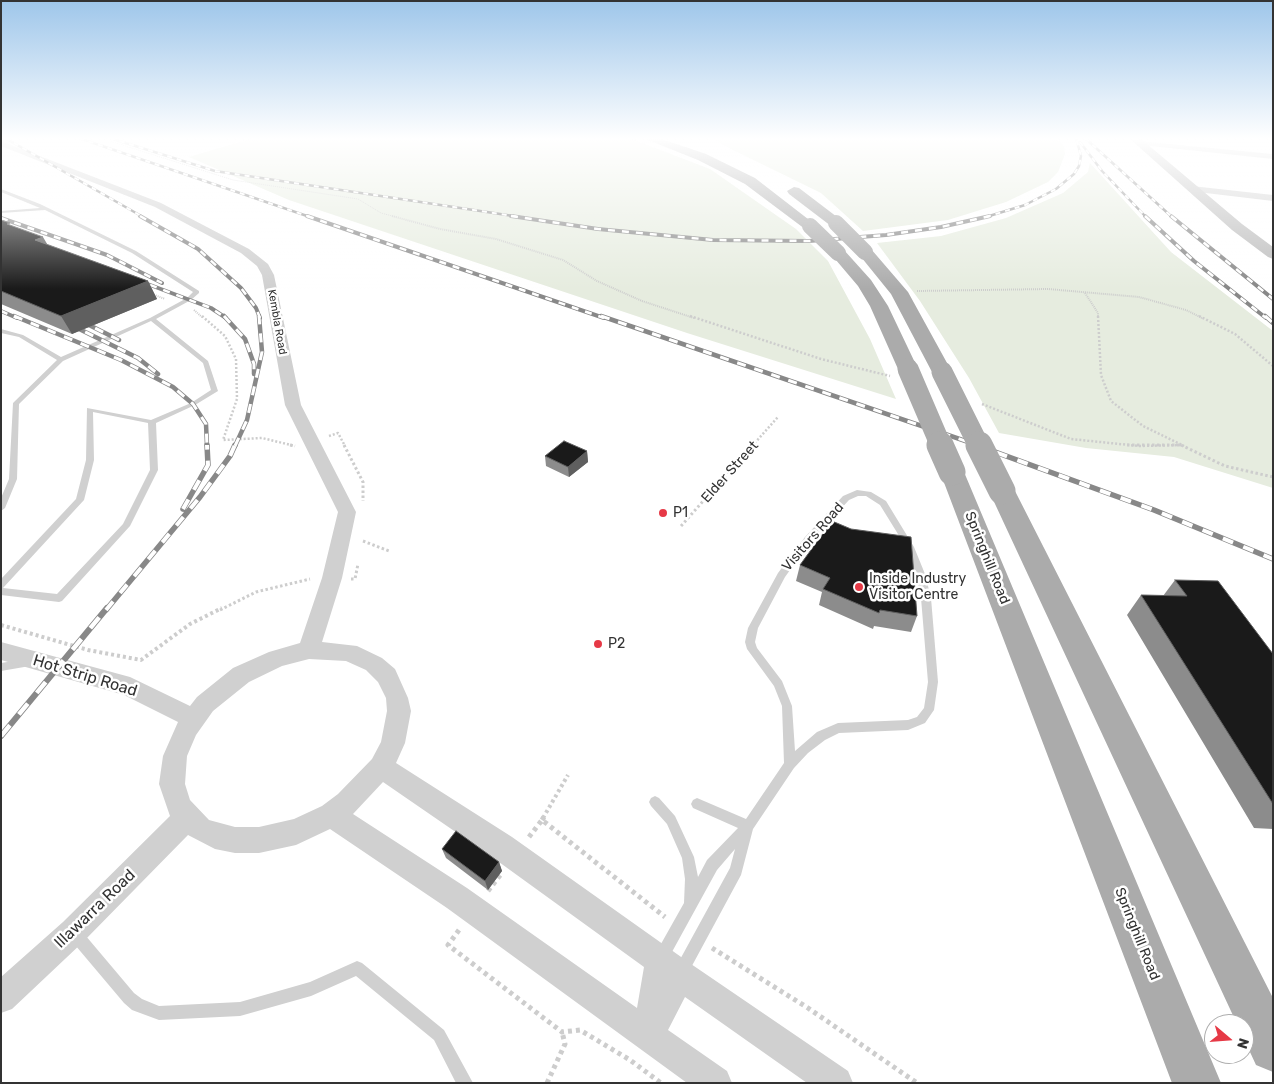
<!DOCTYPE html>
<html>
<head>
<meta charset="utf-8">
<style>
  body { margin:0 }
  #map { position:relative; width:1274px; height:1084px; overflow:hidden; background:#fff; font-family:Rubik,sans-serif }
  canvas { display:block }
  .frame { position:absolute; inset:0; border:2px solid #333; pointer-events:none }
  .north { position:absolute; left:1204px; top:1014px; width:50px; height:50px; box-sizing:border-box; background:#fff; border:1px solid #adadad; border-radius:50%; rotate:108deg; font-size:14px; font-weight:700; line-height:20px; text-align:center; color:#333 }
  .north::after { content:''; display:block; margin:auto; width:18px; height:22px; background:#e63946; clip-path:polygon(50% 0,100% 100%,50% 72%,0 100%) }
</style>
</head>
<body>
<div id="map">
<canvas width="1274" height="1084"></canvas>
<div class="frame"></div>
<div class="north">N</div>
</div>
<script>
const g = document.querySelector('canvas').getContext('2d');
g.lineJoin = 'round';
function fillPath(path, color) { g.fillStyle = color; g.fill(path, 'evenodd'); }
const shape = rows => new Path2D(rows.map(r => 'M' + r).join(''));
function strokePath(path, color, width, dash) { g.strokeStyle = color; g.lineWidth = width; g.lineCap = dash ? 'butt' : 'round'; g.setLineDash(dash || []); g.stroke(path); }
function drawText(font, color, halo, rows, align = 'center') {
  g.font = font + ' Rubik,sans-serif'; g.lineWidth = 5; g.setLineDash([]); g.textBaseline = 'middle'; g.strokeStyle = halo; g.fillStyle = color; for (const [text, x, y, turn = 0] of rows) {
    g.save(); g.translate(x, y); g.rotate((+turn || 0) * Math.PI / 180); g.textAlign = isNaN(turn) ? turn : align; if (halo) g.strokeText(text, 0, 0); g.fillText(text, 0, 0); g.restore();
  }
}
fillPath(shape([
  [253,138,629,138,710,169,796,229,828,261,870,339,896,399,687,333,289,200,189,157],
  [712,138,1056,138,1064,146,1065,154,1058,172,1048,182,1006,202,948,220,863,231,821,193,729,148],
  [1090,163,1171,252,1273,331,1273,488,1174,457,1086,448,999,433,969,378,920,301,877,243,941,236,1006,218,1063,193,1088,172]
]), '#e6ecdf');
strokePath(shape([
  [100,138,233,180,358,199,381,213,396,217]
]), '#cdcdcd', 1, [1, 1]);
strokePath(shape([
  [392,216,440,229,496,239,563,260,597,281,642,301,694,318],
  [917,291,1048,289,1139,297,1186,310,1202,318],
  [1085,293,1098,313,1098,318],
  [152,294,165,299],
  [194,310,203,318]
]), '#cdcdcd', 2, [1, 1]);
strokePath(shape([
  [202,316,225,336,236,359,237,399,223,440,262,438,295,446],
  [690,316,821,359,890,376],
  [1098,316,1101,375,1111,401,1143,426,1184,446],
  [1199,316,1235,334,1273,366],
  [982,404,1071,439,1139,446,1182,445],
  [329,436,338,433,345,446],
  [752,446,778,417]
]), '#cdcdcd', 2.5, [2, 2]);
strokePath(shape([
  [290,445,295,446],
  [344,445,363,482,363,501],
  [1127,445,1182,445],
  [1181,445,1225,466,1273,477],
  [681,526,753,445],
  [363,541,389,551],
  [351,579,355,579,358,564],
  [220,610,256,592,310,579]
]), '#cdcdcd', 3, [2.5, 2.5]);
strokePath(shape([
  [1,625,88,650,141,660,190,624,222,608],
  [543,818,568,775]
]), '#cdcdcd', 4, [3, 3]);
strokePath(shape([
  [542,820,544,817],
  [529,837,542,820,665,917],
  [488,891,501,874],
  [459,930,448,945,562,1032,580,1030,630,1060,661,1083],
  [712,948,808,1008,917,1083],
  [547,1083,565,1044,562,1032]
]), '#cdcdcd', 5, [4, 4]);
fillPath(shape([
  [1,189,40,204,136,251,199,291,199,293,191,300,156,319,208,361,218,391,195,405,156,423,158,470,130,526,62,601,59,602,1,595,1,579,76,499,86,460,87,408,151,420,191,403,211,390,203,363,151,321,63,361,19,404,17,479,5,508,1,511,1,498,9,479,13,403,57,360,19,337,1,333,1,329,23,335,61,357,150,318,187,298,193,292,132,253,45,210,1,213,1,211,40,208,1,192,1,189],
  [93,412,148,423,150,470,123,524,57,594,3,588,84,500,94,460,93,412],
  [857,490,871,492,886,501,914,547,925,574,931,598,938,682,934,710,925,723,908,730,839,733,825,740,808,753,794,768,753,829,741,875,687,975,682,977,677,975,675,970,677,965,730,868,735,849,717,870,667,961,662,963,657,961,655,956,657,951,684,903,685,879,682,858,667,824,651,806,649,802,651,798,655,796,659,798,675,816,694,857,698,877,707,860,738,828,693,808,691,804,693,800,697,798,746,819,784,763,782,706,774,686,747,649,745,642,748,628,778,573,805,537,843,496,857,490],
  [858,496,866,496,880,505,906,547,915,574,921,598,928,682,924,708,917,717,908,720,838,723,817,732,795,751,792,706,782,681,757,648,755,642,758,628,785,577,811,541,849,500,858,496],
  [26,659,30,660,31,663,30,666,1,671,1,663,26,659],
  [75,927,80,929,134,993,142,999,159,1006,240,1002,310,982,357,961,362,963,444,1030,473,1083,456,1083,434,1040,356,976,311,996,240,1016,159,1020,132,1010,124,1003,70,939,68,934,70,929,75,927]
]), '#d0d0d0');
fillPath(shape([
  [1,141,161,203,249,249,268,264,274,275,301,405,356,512,342,578,322,642,357,646,382,658,395,669,408,698,411,711,405,743,396,763,512,837,691,964,848,1071,853,1083,807,1083,685,997,668,1030,727,1071,732,1083,687,1083,447,908,330,829,296,845,259,853,235,853,215,849,188,835,83,942,12,1009,1,1013,1,977,63,922,170,816,159,784,163,756,178,722,124,695,1,660,1,642,130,677,190,706,197,697,233,668,269,652,300,643,322,578,338,512,285,405,262,275,257,266,241,253,155,207,1,146,1,141],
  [309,659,346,661,366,670,378,682,386,698,387,711,381,742,372,759,338,794,322,806,294,819,259,827,235,827,209,820,190,800,185,784,187,756,196,735,213,711,249,682,282,666,309,659],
  [383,782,492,857,644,967,637,1008,467,888,353,814,383,782],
  [1138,141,1273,154,1273,159,1141,145,1137,143,1138,141],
  [1192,186,1273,195,1273,201,1189,191,1189,187,1192,186]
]), '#d0d0d0');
fillPath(shape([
  [1129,138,1140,138,1242,224,1273,247,1273,259,1268,257,1232,230,1129,138]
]), '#bdbdbd');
fillPath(shape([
  [643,138,659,138,706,154,755,178,817,226,810,230,805,229,745,184,698,160,643,138],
  [794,187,799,188,841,220,843,223,841,226,831,226,789,194,787,191,794,187],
  [865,247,871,249,908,292,952,372,949,376,942,378,935,376,932,372,891,294,857,252,865,247],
  [838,248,844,250,871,280,888,306,918,369,915,373,908,375,901,373,898,369,870,306,858,286,830,253,838,248],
  [952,464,961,467,964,472,1221,1083,1172,1083,940,472,943,467,952,464],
  [1002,483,1011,485,1015,491,1273,998,1273,1072,1256,1065,1244,1039,1244,1024,1237,1024,989,491,993,485,1002,483]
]), '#ababab');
const railFar4 = shape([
  [5,138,143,217],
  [79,138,310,217],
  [110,138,215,171,520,217],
  [1085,138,1172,217],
  [1080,142,1102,171,1146,217],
  [986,217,1025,205,1056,189,1074,174,1079,166,1081,156,1076,138]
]);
const railFar3 = shape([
  [140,216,198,249,241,288,256,308,260,318],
  [307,216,604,318],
  [511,216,598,229,713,240,809,241,886,235,941,227,990,216],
  [1145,216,1194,261,1266,318],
  [1171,216,1273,299],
  [1,218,107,255,162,283],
  [137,280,211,308,226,318],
  [1,311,17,318]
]);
const railFar2 = shape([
  [14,316,121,360,173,387,193,404,206,424,207,446],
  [224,316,245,339,254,364,254,374],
  [601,316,980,446],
  [1265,316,1273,323],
  [79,320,119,340],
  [69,324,138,358,158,374],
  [235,446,247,420,262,352,259,316]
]);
const railFar1 = shape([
  [976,445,1154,510,1273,559],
  [183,509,208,465,207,445],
  [106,610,200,497,230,456,235,445]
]);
const rail = shape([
  [1,736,107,608]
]);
strokePath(railFar4, '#888', 2.5);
strokePath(railFar3, '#888', 4);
strokePath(railFar2, '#888', 4.5);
strokePath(railFar1, '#888', 5.5);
strokePath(rail, '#888', 6);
strokePath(railFar4, '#fff', 2, [5]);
strokePath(railFar3, '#fff', 2.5, [7]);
strokePath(railFar2, '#fff', 3, [9]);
strokePath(railFar1, '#fff', 4, [11]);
strokePath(rail, '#fff', 4.5, [14]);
strokePath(shape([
  [836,223,865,252],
  [810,226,838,253]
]), '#ababab', 16);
strokePath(shape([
  [908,369,941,446],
  [942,372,979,446]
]), '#ababab', 21);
strokePath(shape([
  [940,445,952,472],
  [979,445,1002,491]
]), '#ababab', 27);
fillPath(shape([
  [1,220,48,245,148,281,157,299,72,334,1,304],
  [587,451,588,462,569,477,546,466,545,456],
  [800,565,917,616,911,632,874,626,873,629,819,605,822,592,796,581],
  [1175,580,1273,654,1273,829,1254,828,1127,615,1141,595,1163,596],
  [442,849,499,862,502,871,488,890,446,858]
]), '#8c8c8c');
fillPath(shape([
  [43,237,53,254,35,240],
  [148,281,157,299,72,334,61,316],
  [587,451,588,462,569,477,568,467],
  [499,862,502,871,488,890,485,881]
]), '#5f5f5f');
const building = shape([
  [1,220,10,223,7,224,43,237,35,240,148,281,61,316,1,291,1,220],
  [564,441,587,451,568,467,545,456,564,441],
  [832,521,851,529,911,537,917,616,880,610,879,613,823,589,830,578,800,565,832,521],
  [1175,580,1218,581,1273,654,1273,804,1141,595,1187,596,1175,580],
  [456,831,499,862,485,881,442,849,456,831]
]);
fillPath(building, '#1a1a1a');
strokePath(building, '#5f5f5f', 1);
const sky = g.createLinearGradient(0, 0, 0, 289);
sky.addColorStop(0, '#9ec6ea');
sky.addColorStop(0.48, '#fff');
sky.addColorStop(1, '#ffffff00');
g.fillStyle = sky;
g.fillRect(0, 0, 1274, 289);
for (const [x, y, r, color] of [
  [663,513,5,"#e63946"],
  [859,587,5,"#e63946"],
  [598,644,5,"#e63946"]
]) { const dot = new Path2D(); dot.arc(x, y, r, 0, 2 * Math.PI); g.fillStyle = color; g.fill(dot); strokePath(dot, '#fff', 2); }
drawText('11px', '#333', '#fff', [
  ["Kembla Road",277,322,80]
]);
drawText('14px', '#333', '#fff', [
  ["Elder Street",730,472,-48],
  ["Visitors Road",813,537,-49],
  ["Springhill Road",987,558,68],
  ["Springhill Road",1137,934,68]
]);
drawText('14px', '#333', '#fff', [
  ["P1",673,513],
  ["Inside Industry",869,579],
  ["Visitor Centre",869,595],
  ["P2",608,644]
], 'left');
drawText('16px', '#333', '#fff', [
  ["Hot Strip Road",85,676,17],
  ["Illawarra Road",95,909,-44]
]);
</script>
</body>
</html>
